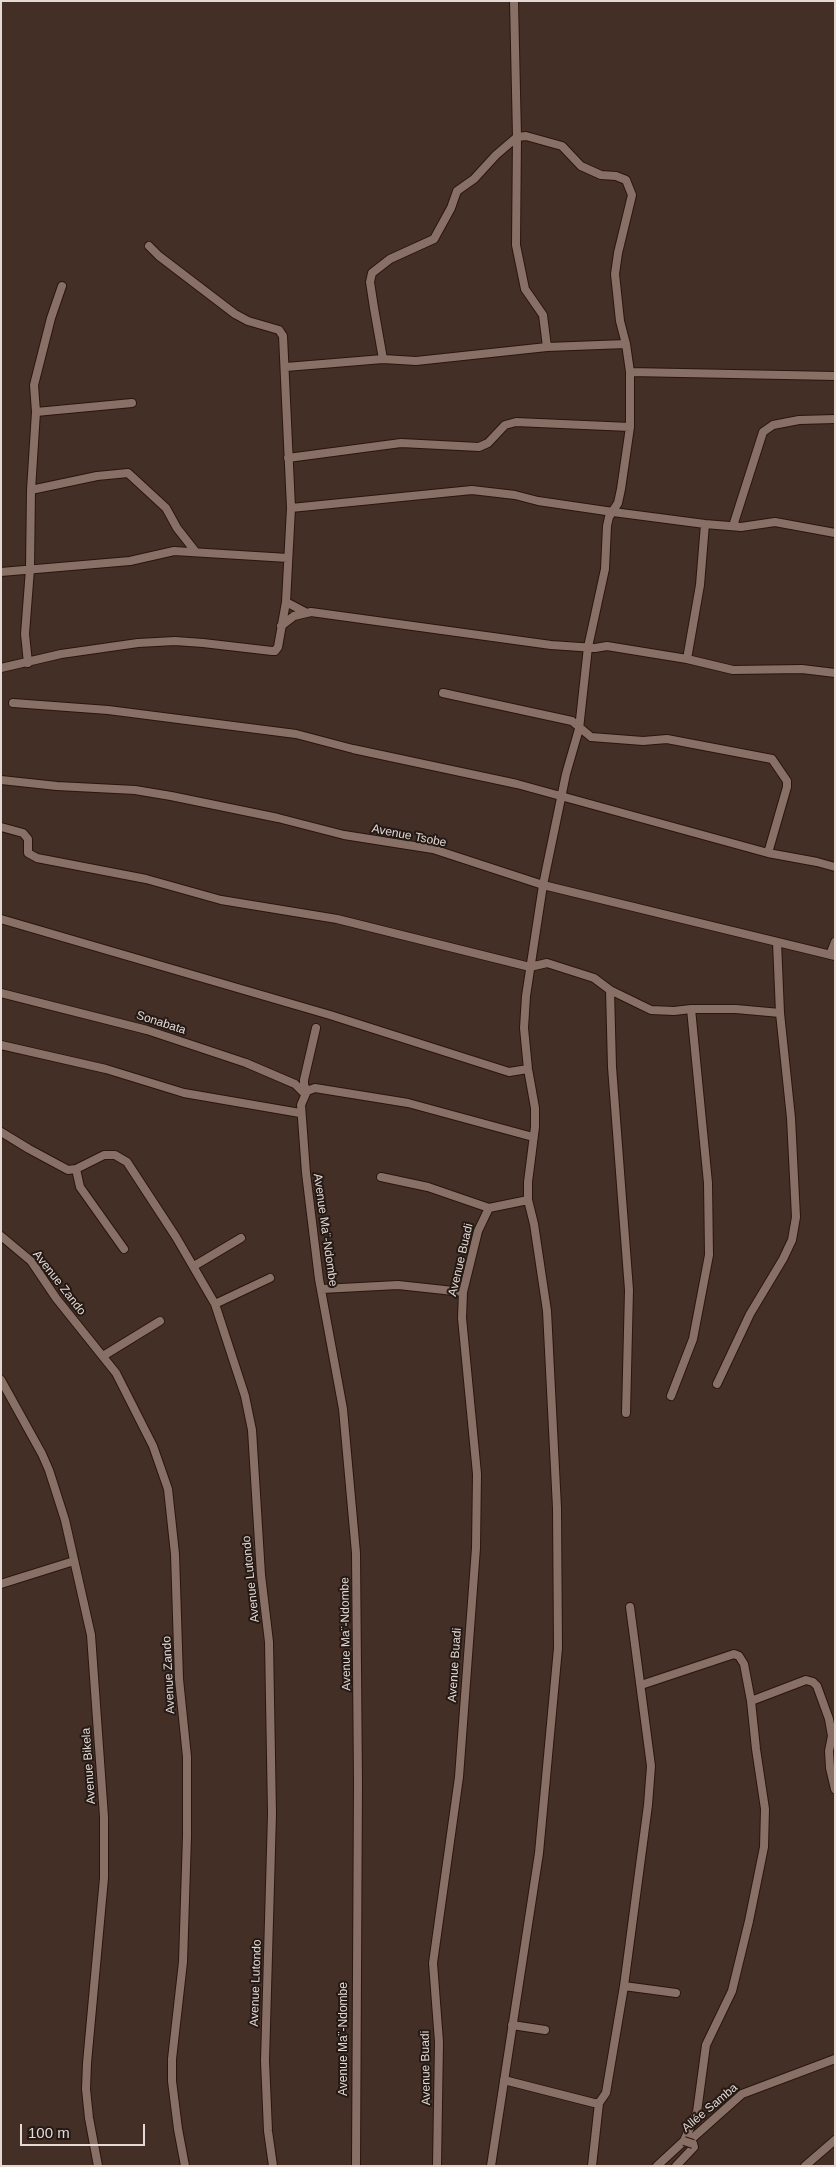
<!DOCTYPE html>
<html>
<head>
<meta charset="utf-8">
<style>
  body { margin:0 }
  #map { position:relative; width:836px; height:2167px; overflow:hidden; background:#442f26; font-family:Helvetica,sans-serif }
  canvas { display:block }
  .frame { position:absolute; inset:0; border:2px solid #e6d8d3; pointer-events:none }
  .scale { position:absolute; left:20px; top:2124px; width:125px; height:22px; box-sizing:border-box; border:2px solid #e6d8d3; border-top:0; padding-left:6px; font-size:15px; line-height:18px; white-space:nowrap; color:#e6d8d3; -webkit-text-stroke:4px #231915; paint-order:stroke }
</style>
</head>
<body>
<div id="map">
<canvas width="836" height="2167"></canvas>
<div class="frame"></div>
<div class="scale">100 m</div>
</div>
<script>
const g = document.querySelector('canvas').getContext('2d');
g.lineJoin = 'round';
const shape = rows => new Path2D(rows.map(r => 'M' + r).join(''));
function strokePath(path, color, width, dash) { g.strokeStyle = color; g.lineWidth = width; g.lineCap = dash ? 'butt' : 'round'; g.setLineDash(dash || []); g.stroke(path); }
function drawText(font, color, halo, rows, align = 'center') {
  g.font = font + ' Helvetica,sans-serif'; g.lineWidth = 4; g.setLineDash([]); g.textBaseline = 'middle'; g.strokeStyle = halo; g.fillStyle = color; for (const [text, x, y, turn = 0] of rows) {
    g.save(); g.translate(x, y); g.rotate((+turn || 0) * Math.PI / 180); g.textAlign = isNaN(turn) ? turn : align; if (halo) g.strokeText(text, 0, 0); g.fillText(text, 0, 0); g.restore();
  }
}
const street = shape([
  [514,1,517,137,516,245,525,289,543,315,547,347],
  [383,359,374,308,370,282,372,273,390,259,434,239,451,208,457,191,474,179,496,155,517,137,526,136,562,146,581,166,601,175,616,176,626,180,632,195,618,253,615,274,620,321,626,344,630,372,630,427,621,489,618,503,609,517,607,526,605,569,588,647,579,729,566,774,543,885,526,996,524,1028,528,1069,535,1108,535,1127,528,1182,528,1200,534,1224,547,1311,557,1508,558,1648,539,1853,491,2166],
  [286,367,383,359,416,361,547,347,626,344],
  [630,372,835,376],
  [36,412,132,403],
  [288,458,401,443,479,447,488,443,505,425,516,422,630,427],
  [31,490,97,476,128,473,166,508,177,528,195,551],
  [291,508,472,490,515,495,538,501,613,512,705,524,741,527,775,522,835,533],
  [733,526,763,432,773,425,799,420,835,419],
  [1,572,130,561,174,551,288,558],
  [286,602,305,612],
  [281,626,294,616,311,612,551,645,595,648,607,646,687,659,733,670,802,669,835,673],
  [687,659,700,585,705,524],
  [28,663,25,634,30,569,31,490,36,412,34,385,51,318,62,286],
  [1,668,61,654,138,643,175,641,203,643,272,651,275,651,278,647,286,602,291,508,283,336,279,330,248,321,235,314,159,256,149,246],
  [443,693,572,721,591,737,643,741,667,739,772,759,787,781,787,787,768,853],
  [13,703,108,710,296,734,353,749,517,784,768,853,817,862,835,867],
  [1,780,57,786,135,790,171,796,278,818,344,835,433,849,543,885,835,956],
  [1,827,23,833,28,839,28,853,37,858,146,879,221,900,337,919,530,967,547,963,594,978,610,990,651,1010,674,1011,691,1009,736,1009,780,1013],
  [1,919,330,1015,509,1072,528,1069],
  [830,955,835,942],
  [610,990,612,1067,629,1290,626,1413],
  [1,993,147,1030,246,1063,295,1084,305,1094],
  [1,1045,106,1069,184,1093,300,1113],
  [307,1091,304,1085,304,1080,316,1028],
  [1,1132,29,1149,68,1170,76,1169,104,1155,115,1155,127,1162,176,1237,215,1304,245,1396,252,1430,261,1575,269,1642,272,1814,265,2061,268,2131,273,2166],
  [76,1169,80,1187,124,1249],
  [381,1177,428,1187,489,1208],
  [1,1236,31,1261,56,1298,116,1373,153,1446,168,1489,175,1554,179,1679,187,1757,187,1836,183,1962,172,2059,172,2081,178,2129,185,2166],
  [194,1266,241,1238],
  [322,1289,398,1285,463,1292],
  [215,1304,270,1278],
  [103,1356,160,1321],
  [1,1380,42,1454,49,1470,65,1520,91,1635,104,1817,104,1878,87,2063,86,2089,89,2118,98,2166],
  [717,1384,750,1314,783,1259,792,1240,796,1217,791,1118,780,1013,777,942],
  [671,1396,693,1339,709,1255,708,1183,691,1009],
  [1,1584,74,1561],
  [641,1685,734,1654,739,1656,744,1664,751,1701,756,1749,765,1809,764,1847,749,1921,732,1991,706,2045,697,2112,684,2141,657,2166],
  [751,1701,806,1680,813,1682,817,1686,829,1719,832,1736,829,1751,830,1768,835,1789],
  [624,1986,676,1993],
  [512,2025,545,2030],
  [504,2080,594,2103,599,2103,606,2093,624,1986,648,1805,651,1766,630,1607],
  [687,2143,742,2094,835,2059],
  [356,2166,358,1783,356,1553,343,1409,319,1279,306,1173,301,1105,307,1091,315,1088,408,1103,533,1137],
  [437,2166,439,2042,433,1963,459,1777,476,1548,477,1474,462,1318,463,1292,478,1231,489,1208,528,1200],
  [592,2166,599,2103],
  [676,2166,694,2147,693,2144],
  [805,2166,835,2140]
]);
strokePath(street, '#29160e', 10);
strokePath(street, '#887066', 8);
const streetBridge = shape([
  [684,2141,693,2144]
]);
strokePath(streetBridge, '#29160e', 10, []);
strokePath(streetBridge, '#887066', 8);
drawText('12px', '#e6d8d3', '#231915', [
  ["Avenue Tsobe",409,836,11],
  ["Sonabata",161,1023,18],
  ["Avenue Ma¨-Ndombe",325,1230,82],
  ["Avenue Buadi",461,1260,-77],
  ["Avenue Zando",59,1283,52],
  ["Avenue Lutondo",251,1579,-96],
  ["Avenue Ma¨-Ndombe",346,1634,-91],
  ["Avenue Buadi",455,1665,-86],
  ["Avenue Zando",169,1675,-93],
  ["Avenue Bikela",89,1766,-94],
  ["Avenue Lutondo",256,1983,-88],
  ["Avenue Ma¨-Ndombe",344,2039,-90],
  ["Avenue Buadi",426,2068,-91],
  ["Allée Samba",710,2108,-40]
]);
</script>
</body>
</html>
